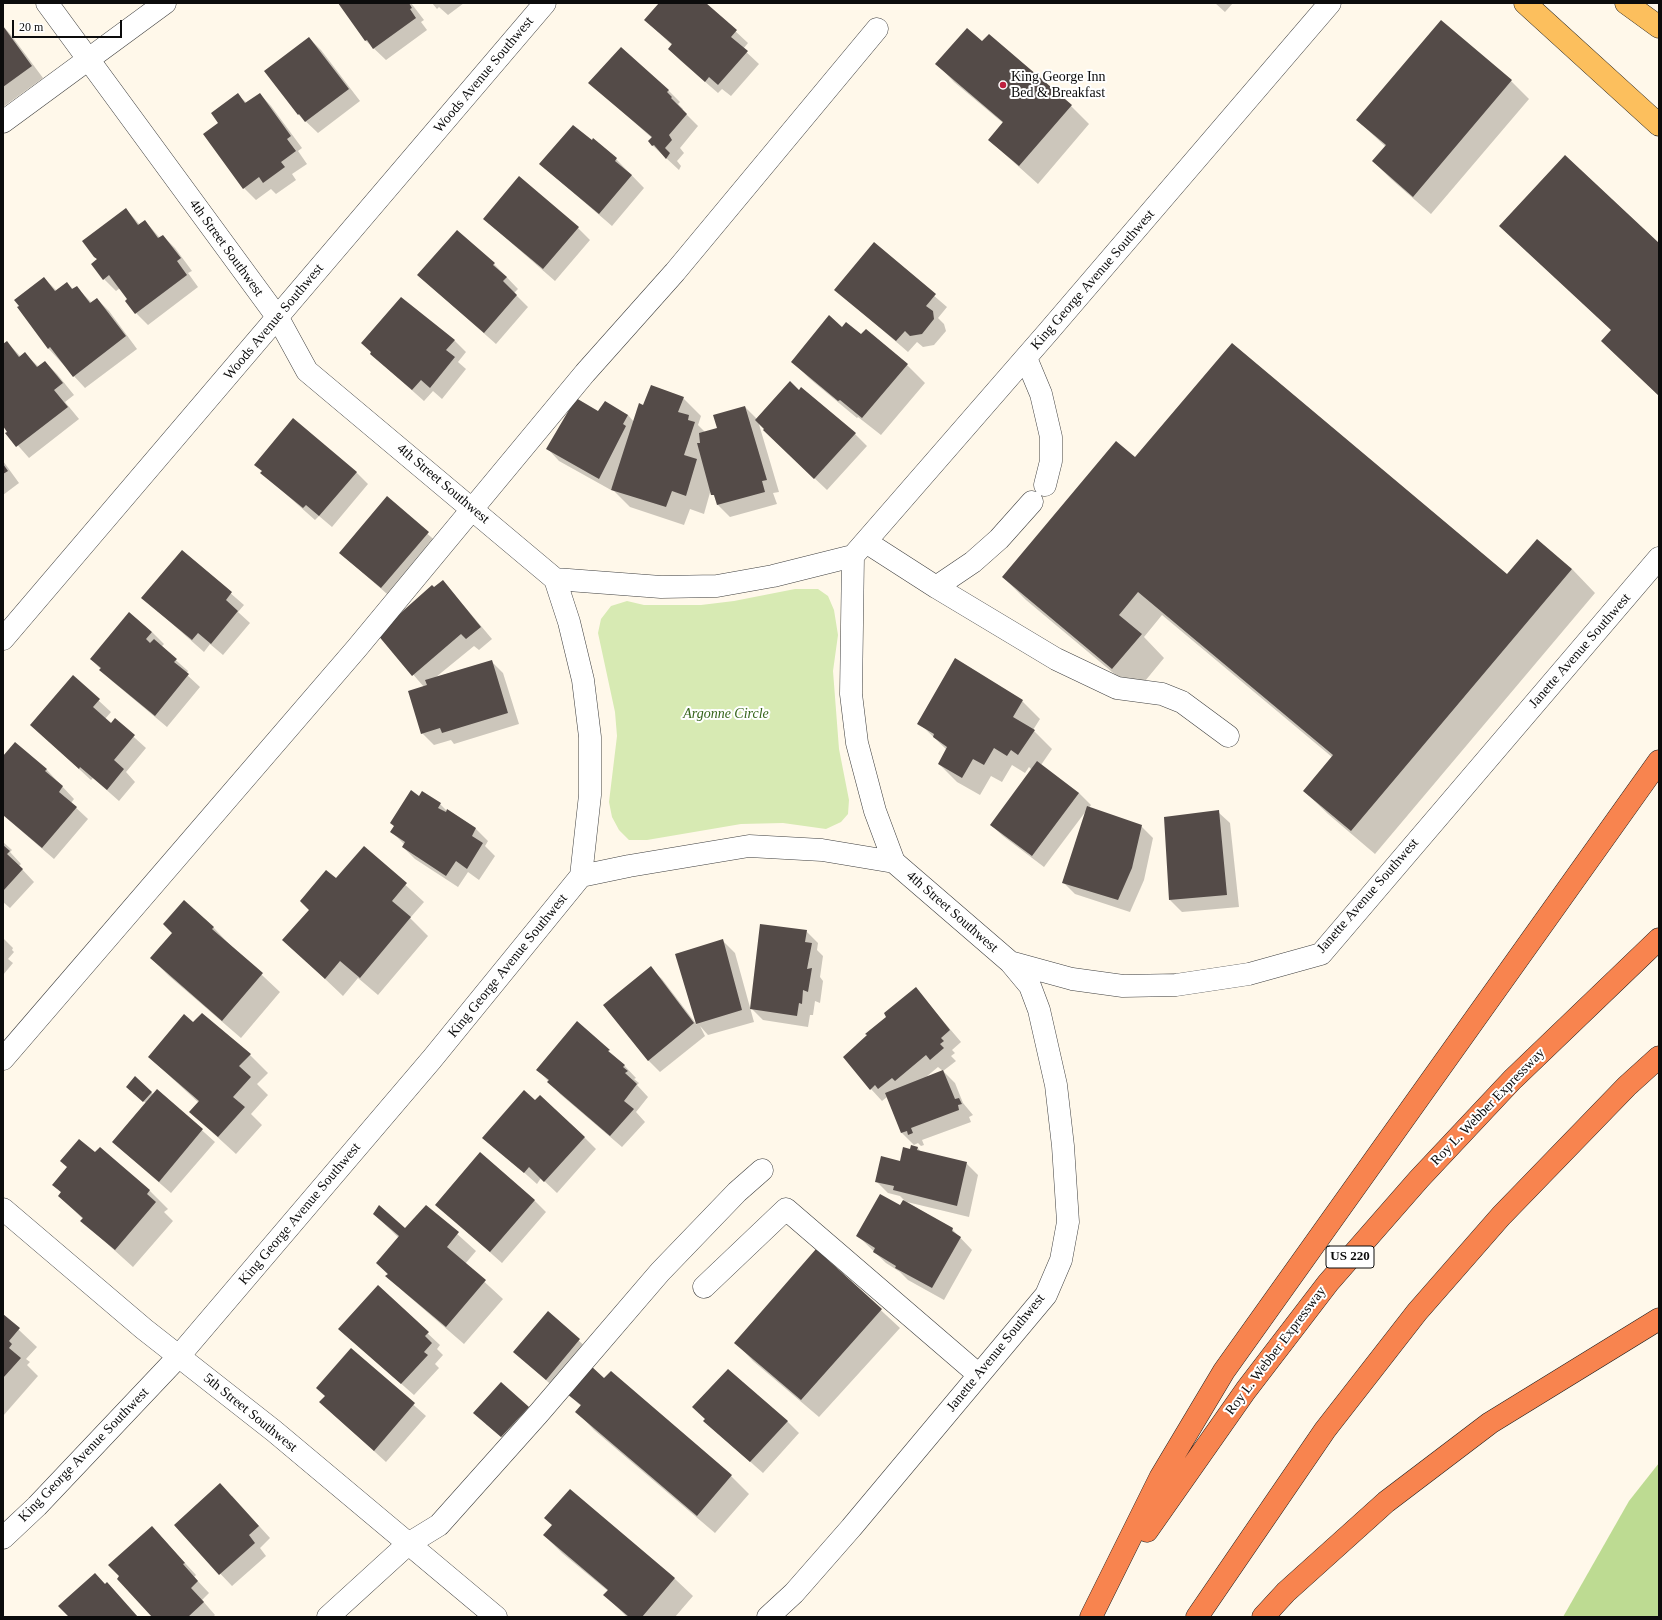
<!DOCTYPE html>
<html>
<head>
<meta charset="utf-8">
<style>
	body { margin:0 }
	#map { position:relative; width:1662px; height:1620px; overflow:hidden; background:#fff8ea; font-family:Georgia,serif }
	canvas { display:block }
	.frame { position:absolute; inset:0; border:4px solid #0c0c0c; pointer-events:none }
	.scale { position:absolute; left:12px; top:20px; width:110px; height:18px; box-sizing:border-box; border:2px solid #0c0c0c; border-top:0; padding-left:5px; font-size:12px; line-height:14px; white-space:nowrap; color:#0c0c0c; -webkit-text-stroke:3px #fff; paint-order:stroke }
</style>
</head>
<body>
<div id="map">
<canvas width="1662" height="1620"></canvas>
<div class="frame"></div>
<div class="scale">20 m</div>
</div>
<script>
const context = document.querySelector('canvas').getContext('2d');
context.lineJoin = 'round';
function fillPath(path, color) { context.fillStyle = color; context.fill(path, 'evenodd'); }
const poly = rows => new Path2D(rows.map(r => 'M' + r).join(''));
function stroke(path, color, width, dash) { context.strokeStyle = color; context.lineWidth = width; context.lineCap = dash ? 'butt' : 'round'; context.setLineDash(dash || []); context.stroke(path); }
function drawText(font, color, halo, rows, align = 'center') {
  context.font = font + ' Georgia,serif'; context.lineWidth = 4; context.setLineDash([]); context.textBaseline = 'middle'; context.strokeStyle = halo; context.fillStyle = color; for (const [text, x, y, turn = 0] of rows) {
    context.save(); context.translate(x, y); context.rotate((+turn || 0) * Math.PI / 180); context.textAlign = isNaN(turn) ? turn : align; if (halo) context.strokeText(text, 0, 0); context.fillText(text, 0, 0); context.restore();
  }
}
fillPath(poly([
	[795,589,818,589,828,596,834,610,838,635,833,671,839,749,849,800,848,814,841,822,826,829,783,823,741,824,647,840,629,840,619,830,612,817,609,802,617,736,615,712,598,633,601,619,611,606,627,601,644,605,701,605,734,601]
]), '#d7eab3');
fillPath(poly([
	[1659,1463,1659,1617,1563,1617,1629,1501]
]), '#bddb92');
fillPath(poly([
	[339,3,411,3,424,20,421,22,427,30,386,60,366,41],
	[432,3,464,3,448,15,439,7,437,9],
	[660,3,705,3,748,43,743,49,759,64,731,96,722,89,718,93,681,61,669,49,672,45,645,20],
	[1215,3,1233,3,1225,12],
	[1441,22,1511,81,1529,99,1431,214,1391,179,1373,161,1386,147,1357,120],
	[3,26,11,35,43,78,3,107],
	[309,38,321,50,360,101,318,133,299,115,266,71],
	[983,43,1071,106,1089,124,1038,184,989,140,1003,123,954,82,937,64],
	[590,83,668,90,680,102,678,104,683,109,682,110,698,126,680,148,684,153,677,161,681,166,679,170,652,145,652,138],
	[260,94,271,106,302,148,298,151,307,164,292,174,296,180,276,194,271,189,256,200,244,188,205,134,220,123,238,95,247,103],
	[616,159,644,188,612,226,540,164],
	[126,209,140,225,145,221,160,238,163,236,175,248,192,271,188,273,198,287,148,325,136,313,120,288,116,291,104,279,98,260,95,257],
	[484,219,578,228,590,240,555,281],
	[874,244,947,307,938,318,944,324,946,331,934,345,923,347,917,342,908,352,836,290],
	[1659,244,1659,396,1602,341,1612,331],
	[494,264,518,289,514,293,528,307,496,344,418,275],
	[44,278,57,291,67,283,73,289,76,287,92,303,97,299,109,311,137,349,85,388,48,348],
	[401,299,455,341,466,352,458,362,466,369,442,399,433,391,424,401,371,354],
	[842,328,861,336,907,365,925,383,881,435,858,417,857,418,810,379,792,361],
	[7,342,21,357,25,354,39,367,45,362,57,374,74,395,65,402,79,419,29,458,7,433,9,432,3,424,3,344],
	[799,391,855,434,867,446,827,490,776,442,758,421,779,492,773,493,777,504,730,517,718,505,711,489,704,514,690,509,684,525,630,507,611,488,611,490,559,461,548,449,599,412,605,403,628,415,634,422,644,407,683,398,701,416,698,425,705,432,718,429,745,407,757,419],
	[1136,458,1507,575,1572,569,1595,593,1375,854,1328,814,1304,791,1332,757,1162,615,1144,637,1164,658,1136,692,1026,600,1003,577],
	[3,461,19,483,3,495],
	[356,472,368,484,332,527,319,516,315,520,262,473],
	[387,498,440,545,394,600,340,553],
	[182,551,244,605,238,612,250,623,223,655,210,644,204,652,143,598],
	[443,581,492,639,479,650,474,646,436,677,491,661,503,673,519,724,454,744,451,740,434,745,422,733,424,687,378,634],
	[152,632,164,644,161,647,188,671,186,674,200,687,167,727,112,681,91,659],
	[73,677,111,712,105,719,112,724,115,720,146,748,126,772,135,782,119,801,93,778,91,780,44,737],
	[1022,701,1040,719,1033,730,1052,749,1041,765,1079,793,1091,805,1089,808,1141,826,1153,838,1144,880,1130,912,1075,894,1063,882,1086,811,1044,867,1003,836,991,825,1032,770,1029,767,1025,773,1012,765,1002,782,991,776,980,795,957,782,939,764,947,750,919,723],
	[3,758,46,769,74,799,71,803,88,819,54,859,3,815],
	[420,797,440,804,447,811,476,829,488,841,485,846,495,856,479,880,468,872,458,887,415,859,403,847,405,845,392,832],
	[1218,812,1230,823,1239,907,1182,912,1170,900],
	[3,842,12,850,10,852,21,864,19,866,34,882,10,908,3,902],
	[364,847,424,902,410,918,428,936,378,995,358,978,343,996,284,940],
	[213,927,231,946,280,992,241,1038,169,976,151,958],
	[806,931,818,943,817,950,823,956,820,977,823,981,820,1003,815,1001,813,1015,810,1015,808,1027,763,1020,751,1008],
	[3,938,13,948,12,950,14,952,8,959,13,963,3,975],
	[723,941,735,953,754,1022,708,1035,700,1026,705,1036,660,1072,648,1060,650,968,662,979,697,1025,676,954],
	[915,988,961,1042,952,1050,955,1053,951,1056,956,1061,943,1071,955,1083,963,1103,973,1115,969,1117,971,1122,922,1140,924,1145,921,1146,918,1143,914,1145,902,1133,888,1098,887,1097,882,1101,871,1089,888,1017],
	[938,1067,943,1071,926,1077],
	[202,1014,250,1055,268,1073,257,1084,268,1095,251,1114,262,1125,236,1154,190,1112,199,1103,149,1057,193,1023],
	[577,1023,621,1062,636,1078,634,1079,639,1083,637,1085,648,1097,636,1112,645,1122,622,1147,560,1094,538,1070],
	[135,1078,153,1094,157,1090,215,1142,171,1193,113,1142,146,1103,133,1093],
	[535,1102,584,1137,596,1149,557,1193,541,1178,537,1184,484,1137],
	[917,1147,922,1153,966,1163,978,1175,969,1217,907,1202,952,1229,972,1250,944,1300,908,1280,900,1272,886,1263,858,1236,901,1206,904,1200,900,1196,888,1193,876,1181,901,1162,910,1150],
	[100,1148,150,1191,168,1209,164,1212,173,1221,133,1267,82,1221,83,1219,59,1196,62,1193,53,1185],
	[534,1200,546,1212,502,1263,449,1216],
	[426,1206,476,1251,465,1264,503,1299,464,1344,405,1293,377,1263,399,1238,374,1214,405,1230],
	[817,1251,900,1328,819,1417,753,1361,736,1343],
	[378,1287,440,1345,437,1349,443,1355,435,1364,439,1368,414,1395,339,1329],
	[548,1312,591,1352,558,1391,515,1352],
	[3,1315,37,1347,26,1359,30,1362,27,1365,38,1376,3,1416],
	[351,1349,426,1416,386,1462,320,1402,326,1396],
	[611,1372,731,1476,749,1494,715,1533,594,1430,577,1412,581,1406,568,1394,604,1379],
	[528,1407,540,1419,514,1448,486,1424],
	[704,1421,787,1421,799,1433,763,1473],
	[570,1490,675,1579,693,1596,675,1617,627,1617,605,1595,608,1591,562,1553,544,1535,553,1525],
	[232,1496,270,1538,260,1548,266,1556,232,1586,175,1526],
	[152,1527,196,1575,194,1577,209,1593,202,1600,215,1615,213,1617,153,1617]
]), '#0003');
fillPath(poly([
	[338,3,409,3,412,8,410,9,416,18,373,49,367,40,365,41],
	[659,3,706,3,737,30,731,37,748,51,718,85,709,77,705,82,668,49,672,44,644,20],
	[1441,20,1512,80,1413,197,1372,161,1386,145,1356,120],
	[3,26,32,66,3,87],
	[967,28,982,41,989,34,1072,105,1019,166,988,140,1003,122,935,64],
	[309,37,349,89,305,122,299,114,298,115,264,71],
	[621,47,669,90,667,92,672,97,671,98,687,114,669,135,672,140,665,148,670,153,666,159,654,145,652,146,648,141,652,137,588,83],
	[238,93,245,103,260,93,291,136,287,139,296,151,281,162,285,167,263,183,259,177,243,189,203,134,218,123,211,113],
	[573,125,592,140,593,138,617,158,615,161,632,175,599,214,539,164],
	[1565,155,1659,243,1659,396,1601,341,1611,330,1499,226],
	[519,176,579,227,543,269,483,219],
	[126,208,138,225,145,220,158,238,163,235,181,258,177,261,187,275,135,314,125,301,127,299,109,275,103,280,91,264,97,259,94,257,82,241],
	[457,230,495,263,493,265,507,277,503,281,517,295,484,333,417,275],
	[874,242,936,294,926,306,933,311,934,319,922,334,910,336,905,331,896,341,834,290],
	[44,277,55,291,67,282,72,289,77,286,90,303,97,298,126,336,73,377,50,347,48,349,17,307,19,306,14,300],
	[401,297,455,340,446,350,455,357,430,388,421,380,412,390,370,354,371,352,361,343],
	[829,315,842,327,846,322,861,334,866,329,908,364,862,418,840,400,838,401,791,362],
	[7,341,19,357,25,352,37,367,45,361,63,383,54,390,68,407,16,447,5,433,7,432,3,426,3,344],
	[1232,343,1507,574,1537,539,1572,569,1351,831,1303,791,1333,755,1138,592,1119,615,1142,634,1112,669,1002,577,1116,441,1135,457],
	[790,381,799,390,801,387,856,433,814,479,763,430,764,429,755,420],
	[651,385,684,397,678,412,689,415,688,420,695,422,684,455,697,459,686,496,672,491,666,507,611,490,639,403,643,405],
	[576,398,598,411,605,401,628,415,623,424,626,426,599,479,546,449],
	[745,406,767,480,762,481,765,492,717,505,714,495,711,495,697,443,700,443,699,433,717,428,713,415],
	[293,418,357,472,319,516,306,505,303,508,260,473,262,471,254,465],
	[3,464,8,471,3,474],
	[387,496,429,532,381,588,339,553],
	[182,550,232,592,226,600,238,611,211,644,198,633,192,640,141,598],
	[443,580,481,627,466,639,461,634,412,676,377,634,432,585,434,587],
	[129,612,152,632,146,639,150,643,154,639,177,659,174,662,189,674,155,716,99,670,101,668,90,659],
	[955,658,1023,700,1013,717,1035,730,1018,755,1011,750,1007,756,994,748,984,765,973,759,962,778,938,764,947,747,933,737,934,734,917,724],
	[492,660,508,713,442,733,440,728,421,734,408,691,427,685,425,680],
	[73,675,100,699,93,707,111,723,115,718,135,735,114,760,124,769,107,790,80,767,79,769,30,725],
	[15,742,47,769,45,771,63,786,59,792,77,807,42,848,3,815,3,756],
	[1037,761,1079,793,1032,856,990,825],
	[411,790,419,796,422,791,441,803,438,808,446,812,447,809,476,828,472,836,483,843,467,869,456,861,446,876,402,847,405,842,390,832,394,826,390,823],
	[1087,806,1142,825,1132,868,1118,900,1062,883],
	[1219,810,1227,895,1169,900,1164,817],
	[3,845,10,851,7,854,23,869,3,891],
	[364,846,407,883,392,901,411,917,360,978,340,961,325,979,282,940,309,910,300,901,326,870,336,878],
	[184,900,214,927,212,929,263,973,222,1021,150,958,172,933,163,924],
	[760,924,807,930,805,942,812,943,807,969,812,968,808,992,803,990,802,1004,799,1003,797,1016,750,1009],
	[723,939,742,1010,696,1024,675,954],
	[651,966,694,1023,648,1061,603,1005],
	[916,987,950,1030,941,1038,944,1041,940,1044,944,1048,930,1060,926,1055,895,1081,892,1078,878,1089,875,1085,870,1090,843,1057,867,1035,865,1034,886,1017,884,1013],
	[202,1013,251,1054,239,1066,251,1077,233,1097,245,1107,218,1137,189,1112,199,1101,148,1057,184,1014,193,1022],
	[577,1021,610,1050,608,1051,625,1065,623,1067,628,1071,625,1073,637,1084,624,1101,634,1109,610,1136,547,1082,549,1080,536,1070],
	[943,1070,955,1099,959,1098,962,1104,958,1105,959,1110,911,1128,913,1133,908,1135,907,1131,901,1133,885,1093],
	[135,1076,152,1092,143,1102,126,1087],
	[157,1089,203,1129,159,1182,112,1142],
	[524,1090,535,1100,540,1095,585,1137,544,1182,529,1167,524,1173,482,1138],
	[79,1139,95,1152,100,1147,150,1190,147,1194,156,1202,115,1250,80,1221,83,1218,58,1196,61,1192,52,1185,67,1167,60,1161],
	[911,1145,918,1147,917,1150,967,1162,957,1206,893,1190,894,1186,875,1182,881,1156,900,1161,903,1147,910,1149],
	[480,1152,535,1200,490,1252,435,1205],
	[880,1194,900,1205,903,1200,953,1228,952,1231,961,1237,932,1288,895,1268,896,1266,873,1252,875,1248,856,1236],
	[379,1205,405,1228,426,1205,459,1232,447,1247,486,1280,446,1327,385,1276,388,1274,376,1263,399,1236,373,1214],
	[816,1249,882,1309,801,1400,734,1343],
	[378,1285,429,1332,425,1336,432,1343,424,1352,428,1355,401,1384,338,1329],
	[548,1311,580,1339,546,1380,513,1352],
	[3,1314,20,1328,9,1341,12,1344,9,1348,21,1358,3,1378],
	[351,1348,415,1403,374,1451,319,1402,325,1396,316,1388],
	[591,1366,604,1378,611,1371,732,1475,697,1516,575,1412,581,1405,567,1394],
	[728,1369,788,1421,750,1462,703,1421,705,1419,692,1407],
	[501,1382,529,1407,501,1437,473,1413],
	[220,1483,259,1526,249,1535,255,1543,219,1575,174,1525],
	[570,1489,675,1578,642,1617,629,1617,603,1595,608,1590,543,1535,552,1525,544,1518],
	[152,1526,185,1563,183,1564,198,1581,191,1588,204,1602,188,1617,152,1617,117,1579,119,1576,108,1565],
	[95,1573,105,1584,107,1582,138,1617,69,1617,58,1606]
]), '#544b48');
const minor = poly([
	[47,3,278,318,307,371,555,579],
	[3,122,165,3],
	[1026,358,1041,394,1051,437,1051,461,1045,485],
	[866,542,936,587,1056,659,1117,688,1162,694,1182,702,1228,736],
	[555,579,661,587,717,586,773,576,853,556,1048,332,1330,3],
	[936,587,973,562,999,539,1032,502],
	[3,639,545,3],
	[581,876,629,866,749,846,822,850,894,862],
	[1010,962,1072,979,1123,986,1176,985,1249,974,1321,954,1659,558],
	[3,1059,357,648,585,373,675,272,877,29],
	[3,1209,144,1329,274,1431,496,1617],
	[704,1287,786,1209,979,1375],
	[3,1538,37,1506,179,1356,432,1059,581,876,590,795,590,737,583,680,569,622,555,579],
	[328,1617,408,1544,439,1525,539,1413,660,1272,737,1192,762,1170],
	[768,1617,794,1593,851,1528,1046,1295,1061,1260,1068,1222,1063,1146,1056,1085,1039,1010,1030,986,1010,962,894,862,875,811,857,743,851,694,853,556]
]);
const major = poly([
	[1525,3,1659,125],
	[1626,3,1659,27]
]);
const highway = poly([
	[1147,1531,1246,1390,1328,1283,1419,1179,1512,1080,1659,939],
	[1091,1617,1160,1478,1224,1371,1659,761],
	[1197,1617,1325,1430,1417,1312,1501,1216,1627,1086,1659,1057],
	[1263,1617,1286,1592,1386,1502,1490,1423,1659,1319]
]);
stroke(minor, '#3f3f3f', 23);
stroke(major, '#1d1d1d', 23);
stroke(highway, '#1d1d1d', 23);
stroke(minor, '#fff', 22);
stroke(major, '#fcbf5d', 22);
stroke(highway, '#f8844f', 22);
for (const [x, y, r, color] of [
	[1003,85,4,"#bf213f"]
]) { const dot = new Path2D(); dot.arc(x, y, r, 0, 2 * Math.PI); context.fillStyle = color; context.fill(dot); stroke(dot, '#fff', 1.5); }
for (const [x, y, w] of [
	[1350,1257,48]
]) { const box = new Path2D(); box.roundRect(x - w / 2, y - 11, w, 22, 3); context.fillStyle = '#fff'; context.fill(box); stroke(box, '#0c0c0c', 1); }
drawText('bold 13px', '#0c0c0c', null, [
	["US 220",1350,1257]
]);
drawText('14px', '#0c0c0c', '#fff', [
	["Woods Avenue Southwest",484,75,-50],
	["4th Street Southwest",226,248,54],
	["King George Avenue Southwest",1093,280,-49],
	["Woods Avenue Southwest",274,322,-50],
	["4th Street Southwest",443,484,40],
	["Janette Avenue Southwest",1580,651,-49],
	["Janette Avenue Southwest",1368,896,-49],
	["4th Street Southwest",952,912,41],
	["King George Avenue Southwest",508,966,-51],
	["Roy L. Webber Expressway",1488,1107,-46],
	["King George Avenue Southwest",300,1214,-50],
	["Roy L. Webber Expressway",1276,1351,-53],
	["Janette Avenue Southwest",996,1353,-51],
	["5th Street Southwest",250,1413,39],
	["King George Avenue Southwest",84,1455,-46]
]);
drawText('14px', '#0c0c0c', '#fff', [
	["King George Inn",1011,77],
	["Bed & Breakfast",1011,93]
], 'left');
drawText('italic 14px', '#35641b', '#fff', [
	["Argonne Circle",726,714]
]);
</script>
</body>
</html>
